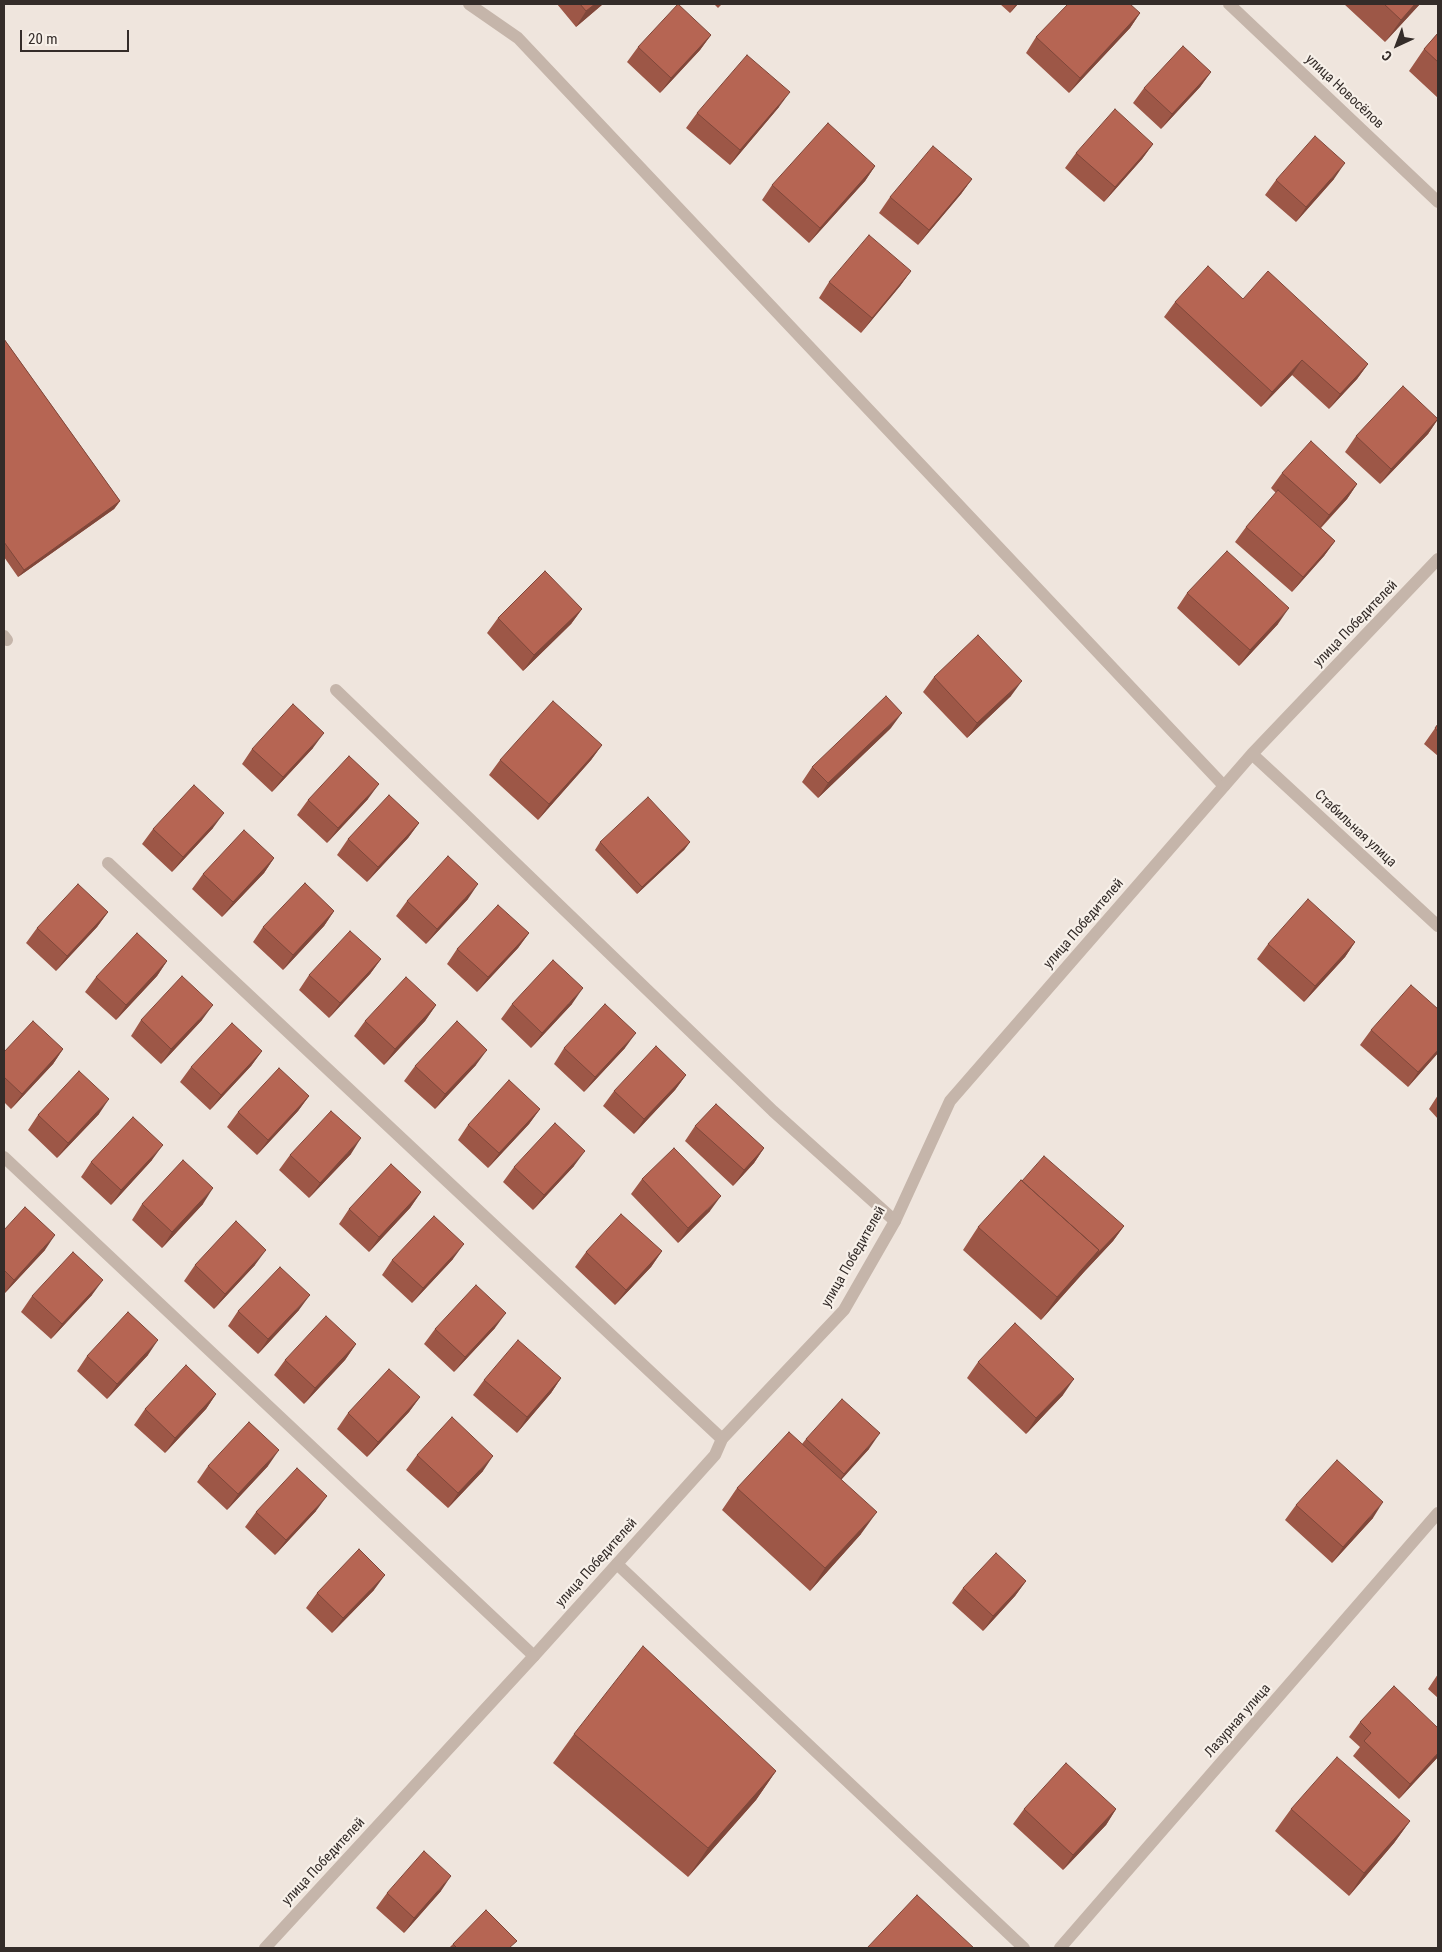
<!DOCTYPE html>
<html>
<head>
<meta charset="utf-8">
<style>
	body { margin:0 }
	#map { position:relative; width:1442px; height:1952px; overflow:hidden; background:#efe5dd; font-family:"Roboto Condensed",sans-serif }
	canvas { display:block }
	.frame { position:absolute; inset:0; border:5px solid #342c29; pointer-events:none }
	.north { position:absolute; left:1372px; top:20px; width:50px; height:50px; -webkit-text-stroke:4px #f7f0e9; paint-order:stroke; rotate:223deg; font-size:14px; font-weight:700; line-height:20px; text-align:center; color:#342c29 }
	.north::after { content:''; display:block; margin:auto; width:18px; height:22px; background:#342c29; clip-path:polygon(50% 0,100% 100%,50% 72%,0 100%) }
	.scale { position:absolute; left:20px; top:30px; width:109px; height:22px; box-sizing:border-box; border:2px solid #342c29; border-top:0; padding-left:6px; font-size:15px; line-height:18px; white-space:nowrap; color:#342c29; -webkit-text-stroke:4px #f7f0e9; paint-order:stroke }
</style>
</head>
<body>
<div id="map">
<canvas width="1442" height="1952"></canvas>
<div class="frame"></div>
<div class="north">С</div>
<div class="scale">20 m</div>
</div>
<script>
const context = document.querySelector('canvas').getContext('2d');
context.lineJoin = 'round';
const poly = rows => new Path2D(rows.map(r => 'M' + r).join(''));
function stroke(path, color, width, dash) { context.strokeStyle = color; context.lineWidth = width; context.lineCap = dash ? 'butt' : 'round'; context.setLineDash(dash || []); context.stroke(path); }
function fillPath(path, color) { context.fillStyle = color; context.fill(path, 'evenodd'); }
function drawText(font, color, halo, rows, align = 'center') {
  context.font = font + ' "Roboto Condensed",sans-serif'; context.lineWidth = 4.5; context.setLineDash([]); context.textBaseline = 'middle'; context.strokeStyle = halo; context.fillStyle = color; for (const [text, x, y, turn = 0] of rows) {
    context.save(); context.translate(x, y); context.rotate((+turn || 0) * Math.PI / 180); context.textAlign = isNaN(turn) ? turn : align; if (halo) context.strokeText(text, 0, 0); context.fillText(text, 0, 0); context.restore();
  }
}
stroke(poly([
	[469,4,518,38,1224,786],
	[4,636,7,640],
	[336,690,773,1111,895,1221],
	[108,863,722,1439],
	[4,1157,534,1656],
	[617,1564,1024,1948]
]), '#c5b5aa', 12);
stroke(poly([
	[1229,4,1438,202],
	[1252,754,1438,926],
	[265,1948,534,1656,715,1455,722,1439,844,1310,895,1221,950,1101,1252,754,1438,559],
	[1060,1948,1438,1513]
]), '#c5b5aa', 12);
fillPath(poly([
	[557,4,603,4,576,27],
	[714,4,722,4,718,8],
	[1000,4,1018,4,1010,13],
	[1344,4,1420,4,1385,42],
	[1140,13,1130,28,1069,93,1026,53,1036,37],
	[1438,33,1438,98,1409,71,1424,49],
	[711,35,700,50,660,93,627,62,638,47],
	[1211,72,1200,87,1161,129,1133,103,1144,88],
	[779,107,730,165,686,128,697,113],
	[1153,144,1142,159,1104,202,1065,168,1076,153],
	[875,166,865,181,809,243,762,200,772,185],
	[972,179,961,194,918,245,879,213,890,197],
	[1334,179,1296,222,1265,195,1276,180],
	[911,271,900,286,861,333,819,298,829,282],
	[1243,299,1368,364,1357,379,1329,409,1292,375,1261,407,1164,317,1175,302],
	[4,339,120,501,114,509,18,577,4,557],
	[1438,419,1428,434,1380,484,1345,452,1356,436],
	[1282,473,1357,484,1347,499,1321,528,1335,541,1324,556,1292,592,1235,542,1246,527,1276,493,1271,488],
	[1187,593,1278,624,1239,666,1177,608],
	[582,609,571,624,523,671,487,633,498,618],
	[934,677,1011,696,967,738,923,692],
	[1438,724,1438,756,1424,744],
	[891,728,818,798,802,782,812,767],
	[602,745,591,760,538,820,489,775,500,760],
	[313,748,272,792,242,764,252,749],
	[368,799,327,843,297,815,308,800],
	[419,823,408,838,367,882,337,855,348,839],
	[213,828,172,872,142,844,153,829],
	[600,842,690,842,684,850,637,894,595,850],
	[274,858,264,873,222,917,192,889,203,874],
	[468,899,426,944,396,916,407,901],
	[334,911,324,926,283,970,253,942,263,927],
	[108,912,97,927,56,971,26,943,37,928],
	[529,933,518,948,477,992,447,964,457,949],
	[1355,942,1345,957,1304,1002,1257,959,1268,944],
	[381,959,370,974,329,1018,299,990,309,975],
	[167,961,157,976,116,1020,85,992,96,977],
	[512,1004,572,1004,531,1048,501,1019],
	[436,1005,425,1021,384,1065,354,1036,365,1021],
	[141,1020,202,1020,161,1064,131,1036],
	[1371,1030,1438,1053,1408,1087,1360,1045],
	[564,1048,625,1048,584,1092,554,1064],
	[63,1049,53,1064,11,1109,4,1102,4,1052],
	[262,1051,251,1066,210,1110,180,1082,191,1067],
	[476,1065,435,1109,404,1081,415,1066],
	[686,1075,675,1090,634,1134,603,1106,614,1091],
	[1438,1095,1438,1119,1429,1109],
	[309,1096,298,1111,257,1155,227,1127,238,1112],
	[540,1109,529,1124,488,1168,458,1140,468,1125],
	[99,1114,57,1158,28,1130,38,1115],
	[695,1126,764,1148,754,1163,733,1186,685,1141],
	[351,1154,309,1198,279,1170,290,1155],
	[152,1160,111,1205,81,1177,91,1162],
	[574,1166,533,1210,503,1182,514,1167],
	[642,1179,710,1211,678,1243,631,1194],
	[421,1192,410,1208,369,1252,339,1224,349,1209],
	[142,1204,203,1204,162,1248,132,1220],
	[1124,1226,1113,1241,1084,1272,1041,1320,963,1250,978,1227],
	[4,1230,45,1250,4,1294],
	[662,1251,651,1267,615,1305,575,1267,586,1252],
	[453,1259,412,1303,382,1275,392,1260],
	[195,1265,255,1265,214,1309,184,1281],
	[92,1295,51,1339,21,1312,32,1296],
	[299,1310,258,1354,228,1326,238,1311],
	[495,1328,454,1372,424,1344,435,1329],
	[356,1344,345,1360,304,1404,274,1375,285,1360],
	[148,1355,107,1399,77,1371,87,1356],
	[978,1362,1063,1395,1026,1434,967,1378],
	[561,1378,551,1393,517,1433,473,1395,484,1380],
	[216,1394,206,1409,165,1453,134,1425,145,1409],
	[420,1397,409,1412,367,1457,337,1429,348,1413],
	[806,1439,869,1449,841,1479,861,1534,810,1591,722,1510,737,1488,802,1444],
	[417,1455,483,1471,448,1508,406,1470],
	[208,1466,268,1466,227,1510,197,1482],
	[1296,1505,1373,1518,1332,1563,1285,1520],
	[316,1511,275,1555,245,1527,256,1512],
	[1026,1581,1015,1596,983,1631,952,1603,963,1588],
	[374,1590,332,1633,306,1608,317,1593],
	[1438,1674,1438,1698,1428,1689],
	[1360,1722,1438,1757,1399,1799,1353,1756,1360,1747,1349,1737],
	[574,1734,776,1771,756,1800,688,1877,553,1763],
	[1024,1809,1116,1809,1106,1825,1063,1870,1013,1824],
	[1291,1809,1410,1821,1394,1843,1349,1896,1275,1831],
	[441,1891,404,1933,376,1908,387,1893],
	[453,1944,511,1948,449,1948]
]), '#9d5747');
fillPath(poly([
	[595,4,603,4,576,27,586,11],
	[1016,4,1018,4,1010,13],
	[1415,4,1420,4,1385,42,1401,20],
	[1140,13,1130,28,1069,93,1080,78],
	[711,35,700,50,660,93,671,78],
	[1211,72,1200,87,1161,129,1172,114],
	[790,92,779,107,730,165,740,150],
	[1153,144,1142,159,1104,202,1115,187],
	[1345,163,1334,179,1296,222,1306,207],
	[875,166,865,181,809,243,820,228],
	[972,179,961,194,918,245,929,230],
	[911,271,900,286,861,333,872,318],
	[1302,360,1292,375,1261,407,1272,392],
	[1368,364,1357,379,1329,409,1340,394],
	[1438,419,1428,434,1380,484,1391,469],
	[1357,484,1347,499,1318,530,1329,515],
	[120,501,114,509,18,577,24,570],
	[1335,541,1324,556,1292,592,1303,577],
	[1289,608,1278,624,1239,666,1250,650],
	[582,609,571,624,523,671,534,655],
	[1022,681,1011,696,967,738,977,723],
	[902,713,891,728,818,798,828,783],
	[324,733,313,748,272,792,283,777],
	[602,745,591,760,538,820,549,804],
	[379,784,368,799,327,843,338,828],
	[224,813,213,828,172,872,183,857],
	[419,823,408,838,367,882,378,867],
	[690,842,684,850,637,894,642,887],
	[274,858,264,873,222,917,233,902],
	[478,884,468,899,426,944,437,929],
	[334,911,324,926,283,970,293,955],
	[108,912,97,927,56,971,67,956],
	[529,933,518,948,477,992,488,977],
	[1355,942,1345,957,1304,1002,1315,986],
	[381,959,370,974,329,1018,340,1003],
	[167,961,157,976,116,1020,126,1005],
	[583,988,572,1004,531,1048,542,1033],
	[213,1005,202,1020,161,1064,171,1049],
	[436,1005,425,1021,384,1065,395,1049],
	[636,1033,625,1048,584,1092,595,1077],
	[63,1049,53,1064,11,1109,22,1094],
	[487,1050,476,1065,435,1109,445,1094],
	[1438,1050,1438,1053,1408,1087,1418,1072],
	[262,1051,251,1066,210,1110,221,1095],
	[686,1075,675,1090,634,1134,644,1119],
	[309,1096,298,1111,257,1155,268,1140],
	[109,1099,99,1114,57,1158,68,1143],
	[540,1109,529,1124,488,1168,499,1153],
	[361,1138,351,1154,309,1198,320,1183],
	[163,1145,152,1160,111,1205,121,1190],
	[764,1148,754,1163,733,1186,744,1170],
	[585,1151,574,1166,533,1210,544,1195],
	[213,1188,203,1204,162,1248,172,1232],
	[421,1192,410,1208,369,1252,379,1237],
	[721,1196,710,1211,678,1243,688,1228],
	[1124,1226,1113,1241,1084,1272,1094,1257],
	[55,1235,45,1250,4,1294,14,1280],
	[464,1244,453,1259,412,1303,423,1288],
	[266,1250,255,1265,214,1309,225,1294],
	[1099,1250,1084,1272,1041,1320,1057,1297],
	[662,1251,651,1267,615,1305,626,1290],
	[103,1280,92,1295,51,1339,62,1324],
	[310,1295,299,1310,258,1354,268,1339],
	[506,1313,495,1328,454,1372,465,1357],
	[158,1340,148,1355,107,1399,117,1384],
	[356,1344,345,1360,304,1404,315,1388],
	[561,1378,551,1393,517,1433,527,1417],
	[1074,1379,1063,1395,1026,1434,1036,1418],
	[216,1394,206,1409,165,1453,175,1438],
	[420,1397,409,1412,367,1457,378,1442],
	[880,1433,869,1449,833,1489,844,1474],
	[279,1450,268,1466,227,1510,238,1494],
	[493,1456,483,1471,448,1508,458,1493],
	[327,1496,316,1511,275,1555,286,1540],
	[1383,1502,1373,1518,1332,1563,1343,1547],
	[877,1512,861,1534,810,1591,825,1568],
	[385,1575,374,1590,332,1633,343,1618],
	[1026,1581,1015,1596,983,1631,993,1616],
	[1438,1753,1438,1757,1399,1799,1410,1784],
	[776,1771,756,1800,688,1877,708,1848],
	[1116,1809,1106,1825,1063,1870,1073,1855],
	[1410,1821,1394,1843,1349,1896,1364,1873],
	[451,1876,441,1891,404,1933,414,1918]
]), '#7f473a');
const building = poly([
	[580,4,595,4,586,11,580,4],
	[678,4,711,35,671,78,638,47,678,4],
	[1068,4,1130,4,1140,13,1080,78,1036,37,1068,4],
	[1384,4,1415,4,1401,20,1384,4],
	[1438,33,1438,62,1424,49,1438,33],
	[1183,46,1211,72,1172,114,1144,88,1183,46],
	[747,55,790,92,740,150,697,113,747,55],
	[1115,109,1153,144,1115,187,1076,153,1115,109],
	[828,123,875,166,820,228,772,185,828,123],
	[1315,136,1345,163,1306,207,1276,180,1315,136],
	[933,146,972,179,929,230,890,197,933,146],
	[869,235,911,271,872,318,829,282,869,235],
	[1208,266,1243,299,1268,271,1368,364,1340,394,1302,360,1272,392,1175,302,1208,266],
	[4,339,120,501,24,570,4,542,4,339],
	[1403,386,1438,419,1391,469,1356,436,1403,386],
	[1311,441,1357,484,1329,515,1282,473,1311,441],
	[1278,490,1335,541,1303,577,1246,527,1278,490],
	[1227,551,1289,608,1250,650,1187,593,1227,551],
	[545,571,582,609,534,655,498,618,545,571],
	[978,635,1022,681,977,723,934,677,978,635],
	[886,696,902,713,828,783,812,767,886,696],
	[553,701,602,745,549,804,500,760,553,701],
	[293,704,324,733,283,777,252,749,293,704],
	[1438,724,1438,732,1435,728,1438,724],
	[349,756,379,784,338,828,308,800,349,756],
	[194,785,224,813,183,857,153,829,194,785],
	[389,795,419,823,378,867,348,839,389,795],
	[648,797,690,842,642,887,600,842,648,797],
	[244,830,274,858,233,902,203,874,244,830],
	[448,856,478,884,437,929,407,901,448,856],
	[305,883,334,911,293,955,263,927,305,883],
	[78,884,108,912,67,956,37,928,78,884],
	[1308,899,1355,942,1315,986,1268,944,1308,899],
	[498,905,529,933,488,977,457,949,498,905],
	[350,931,381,959,340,1003,309,975,350,931],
	[137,933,167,961,126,1005,96,977,137,933],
	[553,960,583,988,542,1033,512,1004,553,960],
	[182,976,213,1005,171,1049,141,1020,182,976],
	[406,977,436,1005,395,1049,365,1021,406,977],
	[1411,985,1438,1009,1438,1050,1418,1072,1371,1030,1411,985],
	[605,1004,636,1033,595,1077,564,1048,605,1004],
	[33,1021,63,1049,22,1094,4,1077,4,1052,33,1021],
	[457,1021,487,1050,445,1094,415,1066,457,1021],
	[232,1023,262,1051,221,1095,191,1067,232,1023],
	[656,1046,686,1075,644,1119,614,1091,656,1046],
	[279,1068,309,1096,268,1140,238,1112,279,1068],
	[79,1071,109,1099,68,1143,38,1115,79,1071],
	[509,1080,540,1109,499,1153,468,1125,509,1080],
	[716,1104,764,1148,744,1170,695,1126,716,1104],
	[331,1111,361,1138,320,1183,290,1155,331,1111],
	[133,1117,163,1145,121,1190,91,1162,133,1117],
	[555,1123,585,1151,544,1195,514,1167,555,1123],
	[674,1148,721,1196,688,1228,642,1179,674,1148],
	[1044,1156,1124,1226,1094,1257,1099,1250,1022,1181,1044,1156],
	[183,1160,213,1188,172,1232,142,1204,183,1160],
	[391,1164,421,1192,379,1237,349,1209,391,1164],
	[1021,1180,1099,1250,1057,1297,978,1227,1021,1180],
	[25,1207,55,1235,14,1280,4,1270,4,1230,25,1207],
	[621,1214,662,1251,626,1290,586,1252,621,1214],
	[434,1216,464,1244,423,1288,392,1260,434,1216],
	[236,1221,266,1250,225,1294,195,1265,236,1221],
	[73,1252,103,1280,62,1324,32,1296,73,1252],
	[280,1267,310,1295,268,1339,238,1311,280,1267],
	[476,1285,506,1313,465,1357,435,1329,476,1285],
	[128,1312,158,1340,117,1384,87,1356,128,1312],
	[326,1316,356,1344,315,1388,285,1360,326,1316],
	[1015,1323,1074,1379,1036,1418,978,1362,1015,1323],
	[518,1340,561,1378,527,1417,484,1380,518,1340],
	[186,1365,216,1394,175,1438,145,1409,186,1365],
	[389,1369,420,1397,378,1442,348,1413,389,1369],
	[842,1399,880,1433,844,1474,806,1439,842,1399],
	[452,1417,493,1456,458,1493,417,1455,452,1417],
	[249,1422,279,1450,238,1494,208,1466,249,1422],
	[789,1432,877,1512,825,1568,737,1488,789,1432],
	[1337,1460,1383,1502,1343,1547,1296,1505,1337,1460],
	[297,1468,327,1496,286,1540,256,1512,297,1468],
	[359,1549,385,1575,343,1618,317,1593,359,1549],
	[996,1553,1026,1581,993,1616,963,1588,996,1553],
	[643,1646,776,1771,708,1848,574,1734,643,1646],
	[1394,1686,1438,1728,1438,1753,1410,1784,1364,1741,1371,1733,1360,1722,1394,1686],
	[1337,1757,1410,1821,1364,1873,1291,1809,1337,1757],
	[1066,1763,1116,1809,1073,1855,1024,1809,1066,1763],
	[424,1851,451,1876,414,1918,387,1893,424,1851],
	[917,1895,974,1948,867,1948,917,1895],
	[486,1910,517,1941,509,1948,457,1948,453,1944,486,1910]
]);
fillPath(building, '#b66553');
stroke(building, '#7f473a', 1);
drawText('14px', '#342c29', '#f7f0e9', [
	["улица Новосёлов",1344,92,43],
	["улица Победителей",1356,624,-46],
	["Стабильная улица",1355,829,43],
	["улица Победителей",1084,924,-49],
	["улица Победителей",854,1257,-60],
	["улица Победителей",597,1563,-48],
	["Лазурная улица",1238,1721,-49],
	["улица Победителей",324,1862,-47]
]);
</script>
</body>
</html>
